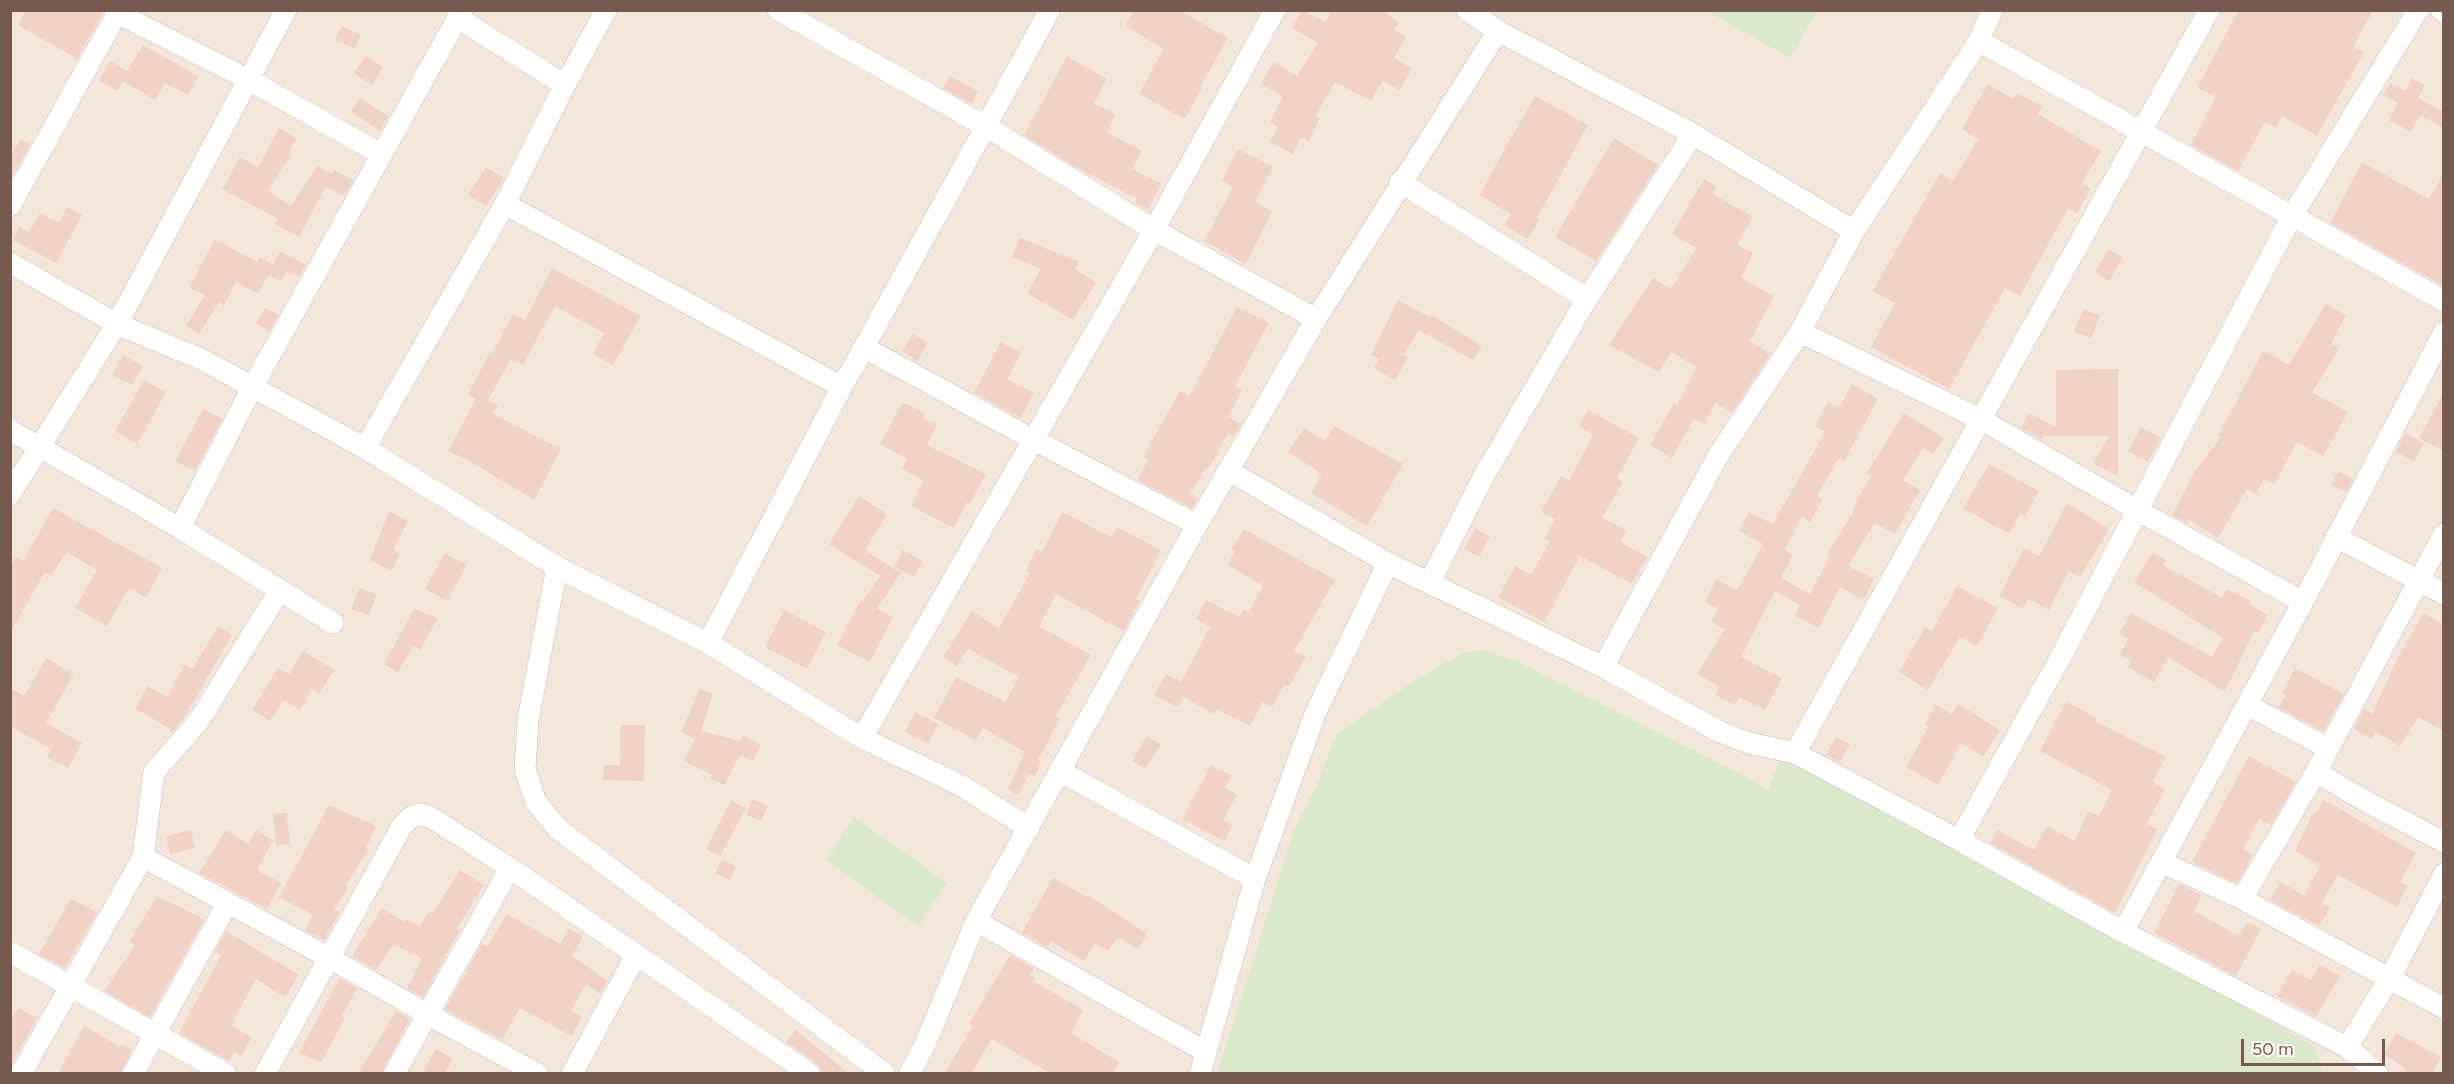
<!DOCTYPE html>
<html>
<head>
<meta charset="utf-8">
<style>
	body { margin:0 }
	#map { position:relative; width:2454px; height:1084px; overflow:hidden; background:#fcf5ec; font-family:Figtree,sans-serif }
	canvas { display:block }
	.frame { position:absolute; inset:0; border:12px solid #765a50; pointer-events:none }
	.scale { position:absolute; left:2241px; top:1039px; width:144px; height:27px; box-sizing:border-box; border:3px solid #765a50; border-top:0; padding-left:8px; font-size:18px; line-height:21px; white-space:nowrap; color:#765a50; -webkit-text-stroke:4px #fef9f3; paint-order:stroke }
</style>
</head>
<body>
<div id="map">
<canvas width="2454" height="1084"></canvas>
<div class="frame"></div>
<div class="scale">50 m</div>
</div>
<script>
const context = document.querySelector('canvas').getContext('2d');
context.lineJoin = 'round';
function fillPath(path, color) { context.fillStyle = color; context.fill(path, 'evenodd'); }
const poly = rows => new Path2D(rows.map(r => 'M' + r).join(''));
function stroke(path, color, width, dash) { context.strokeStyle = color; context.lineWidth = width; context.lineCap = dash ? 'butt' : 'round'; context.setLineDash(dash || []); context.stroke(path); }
fillPath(poly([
	[11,11,2443,11,2443,1073,11,1073]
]), '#f3e6db');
fillPath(poly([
	[1707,11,1817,11,1790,58],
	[1483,650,1516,661,1737,772,1768,790,1782,755,2029,887,2314,1046,2322,1073,1217,1074,1294,830,1316,787,1337,733,1425,674,1463,653],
	[854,817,947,883,918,927,827,860]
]), '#dae9cb');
fillPath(poly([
	[26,10,104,10,77,59,18,25],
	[1134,10,1179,10,1228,38,1200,87,1202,88,1185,119,1139,94,1164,49,1125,26],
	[1302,10,1325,22,1332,10,1381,10,1399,22,1394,30,1406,36,1394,58,1412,68,1400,90,1383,81,1371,101,1335,82,1316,116,1320,118,1309,141,1301,137,1293,154,1270,142,1278,127,1270,122,1283,97,1261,83,1274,62,1297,76,1318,43,1292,28],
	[2239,10,2373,10,2353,47,2364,52,2317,136,2282,116,2276,128,2265,122,2238,171,2191,145,2216,97,2197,87],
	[342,26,361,35,354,49,335,39],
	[143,45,198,76,188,95,165,83,155,100,123,81,117,91,99,81,110,61,127,71],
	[366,56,383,67,372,85,354,73],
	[1067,56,1107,79,1094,103,1116,114,1107,132,1142,151,1132,169,1161,184,1148,210,1135,203,1137,198,1084,172,1024,135],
	[950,76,978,91,972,104,943,88],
	[2412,78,2425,85,2418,98,2444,112,2444,128,2420,115,2411,132,2389,120,2398,103,2383,95,2390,83,2405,91],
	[1988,84,2013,99,2017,93,2042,106,2038,114,2101,151,2082,183,2091,189,2077,213,2068,208,2020,296,2005,288,1949,389,1871,347,1895,303,1873,291,1940,173,1953,181,1978,139,1962,129],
	[1535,96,1588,125,1537,218,1540,220,1527,239,1504,225,1511,214,1479,195],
	[360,98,388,116,380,131,351,112],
	[279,128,297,138,289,151,292,153,268,191,291,206,317,166,332,174,334,170,353,180,344,196,326,187,299,237,275,224,278,219,222,189,240,157,258,167],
	[1614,138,1658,165,1596,261,1555,237],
	[21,139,30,144,10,179,10,156],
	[1238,149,1273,167,1255,201,1272,212,1246,264,1204,241,1233,187,1222,181],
	[2362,162,2429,199,2444,172,2444,286,2330,223],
	[486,167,504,178,486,206,468,195],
	[1704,179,1717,187,1713,194,1753,217,1737,245,1753,253,1741,278,1774,296,1750,341,1770,354,1732,412,1715,403,1704,424,1694,419,1672,458,1650,445,1674,403,1677,405,1697,367,1671,352,1659,372,1609,345,1653,278,1671,289,1696,248,1672,234],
	[67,207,82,215,56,263,13,240,19,227,29,232,40,213,59,223],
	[1020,238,1079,262,1075,269,1096,282,1073,320,1027,293,1041,269,1012,257],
	[215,239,257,262,259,257,273,265,280,251,306,265,299,277,287,271,281,281,268,275,258,294,236,282,224,305,219,302,199,334,186,326,205,295,189,287],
	[2109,249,2123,257,2109,281,2095,272],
	[552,268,641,316,613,365,593,354,604,333,555,306,523,365,511,359,488,400,498,405,493,414,561,449,534,500,468,460,448,451,476,399,468,394,490,352,492,353,513,314,525,320],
	[1398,300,1430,317,1431,315,1482,346,1473,360,1419,330,1403,355,1408,358,1395,380,1374,368,1379,359,1371,355],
	[2326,304,2346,315,2331,344,2339,349,2312,392,2348,412,2323,456,2297,442,2274,484,2264,479,2256,494,2247,489,2218,538,2189,520,2187,523,2172,515,2195,471,2221,437,2218,436,2263,351,2289,365],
	[1237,307,1269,323,1235,386,1242,390,1228,417,1241,424,1233,436,1228,434,1208,469,1206,468,1190,494,1198,498,1192,508,1137,480,1148,460,1143,457,1180,391,1189,397],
	[265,308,278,315,269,331,256,323],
	[2083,309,2100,316,2091,338,2074,332],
	[913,334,928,343,917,361,902,351],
	[1001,342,1021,353,1007,379,1034,393,1021,418,974,393],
	[123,355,143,366,132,385,112,375],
	[2118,369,2118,476,2093,463,2109,436,2044,436,2042,440,2021,428,2029,413,2056,427,2056,370],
	[144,380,166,392,137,444,115,431],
	[1852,384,1878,399,1844,461,1839,458,1817,496,1823,499,1810,522,1802,517,1784,550,1793,556,1781,578,1810,594,1830,556,1827,554,1854,511,1852,510,1871,476,1866,474,1904,413,1944,438,1933,454,1923,448,1903,480,1920,490,1895,534,1875,523,1848,566,1874,579,1863,600,1840,587,1819,628,1795,616,1800,605,1775,591,1741,657,1782,678,1765,710,1739,697,1735,705,1715,695,1720,687,1697,674,1725,629,1711,622,1718,609,1705,602,1716,579,1737,590,1763,544,1739,531,1749,512,1773,524,1825,432,1815,426,1828,402,1839,408],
	[2444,393,2444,451,2419,438],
	[902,404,908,404,925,414,923,418,937,425,927,445,986,474,970,504,967,502,954,528,911,506,924,481,902,469,907,459,880,444],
	[203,409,222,419,195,471,175,461],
	[1588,410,1639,438,1617,478,1623,482,1602,518,1626,530,1620,542,1647,557,1632,584,1580,556,1544,622,1498,597,1515,566,1531,575,1550,541,1545,538,1555,519,1541,512,1561,476,1569,480,1593,435,1579,426],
	[1334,426,1403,464,1367,526,1311,493,1322,474,1288,452,1304,428,1325,441],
	[2141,427,2161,438,2148,462,2128,451],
	[2405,433,2424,443,2414,462,2396,452],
	[1989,464,2039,491,2025,516,2020,514,2009,534,1963,508],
	[2338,471,2353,479,2346,492,2331,484],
	[859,496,887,514,865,550,901,573,877,609,893,617,870,662,837,645,861,600,863,601,880,576,829,544],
	[2067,503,2109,529,2080,577,2069,571,2049,610,2028,599,2023,609,1999,596,2024,548,2039,556],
	[53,508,162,568,146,598,129,588,107,626,75,608,97,570,66,552,51,576,45,572,10,633,10,567,16,557,23,561],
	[389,511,408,521,393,550,400,554,391,571,370,560],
	[1062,512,1111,537,1117,527,1161,550,1136,599,1140,601,1123,631,1056,594,1039,626,1091,655,1056,716,1060,719,1038,760,1041,761,1035,776,1030,773,1018,795,1008,789,1025,752,983,728,976,740,934,718,956,677,1005,702,1019,677,968,649,957,666,943,657,972,611,999,628,1030,573,1026,571,1036,549,1042,552],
	[1475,528,1490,536,1479,557,1464,549],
	[1244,529,1335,580,1294,651,1306,657,1289,687,1285,684,1272,707,1263,702,1250,726,1217,709,1214,714,1184,697,1178,707,1154,695,1166,674,1181,682,1210,627,1196,619,1206,600,1239,617,1243,609,1249,612,1263,586,1227,564,1235,552,1231,550],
	[903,550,923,561,914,577,894,567],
	[2153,552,2166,560,2163,565,2222,598,2227,589,2251,601,2249,604,2268,615,2258,633,2254,631,2225,692,2168,657,2154,682,2128,667,2131,661,2120,655,2128,639,2119,634,2131,613,2212,657,2223,638,2134,582],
	[445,553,467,565,447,601,425,589],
	[1957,586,1998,608,1977,646,1960,637,1928,690,1899,672,1925,627,1932,631],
	[359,588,377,594,369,615,351,609],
	[414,609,438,618,420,650,413,646,398,672,384,664],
	[784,610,826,632,807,669,765,647],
	[2423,613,2444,625,2444,731,2418,717,2400,746,2376,732,2372,739,2354,729,2364,709,2372,714,2395,664],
	[218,626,232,635,184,718,173,731,135,708,148,686,167,697,185,664,193,669],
	[303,651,334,670,319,694,312,689,300,710,284,700,270,721,252,710,278,668,289,674],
	[46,658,74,674,46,723,82,743,68,768,47,757,51,749,10,726,10,688,24,696],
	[2295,668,2344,694,2323,731,2278,707,2286,695,2282,693],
	[700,689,713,694,701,731,740,741,743,735,761,745,753,761,740,755,724,785,710,778,712,775,684,761,695,739,681,732],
	[2066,702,2097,718,2095,721,2166,757,2152,782,2165,789,2147,824,2157,829,2115,913,1990,843,1997,830,2034,850,2047,826,2075,841,2088,811,2099,816,2112,790,2040,751],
	[1958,704,2000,730,1983,757,1961,743,1938,785,1906,767,1929,727,1925,724,1936,705,1952,714],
	[915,712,938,724,928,744,905,732],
	[621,725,645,725,644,781,603,780,604,765,620,765],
	[1147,736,1161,744,1145,769,1132,761],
	[1836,737,1850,744,1840,762,1826,755],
	[2249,756,2296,782,2271,825,2259,819,2243,849,2253,855,2237,883,2192,862],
	[1211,765,1232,776,1225,788,1237,794,1223,820,1233,825,1224,841,1182,819],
	[753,799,768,806,761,821,746,814],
	[731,800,746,808,720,856,706,849],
	[2324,800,2416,853,2400,882,2408,886,2397,907,2338,875,2322,903,2330,908,2319,926,2270,900,2280,882,2304,895,2321,865,2295,851,2313,813,2315,813],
	[329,805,376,826,366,848,369,849,345,886,348,888,334,910,340,912,324,940,305,930,313,915,279,897],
	[287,813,290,844,276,845,273,814],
	[191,830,195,848,170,854,166,836],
	[226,830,248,844,256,830,273,840,257,870,281,883,267,909,199,873],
	[722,860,736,866,730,880,715,873],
	[460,870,484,885,457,928,460,930,423,997,407,988,422,959,393,944,376,970,352,956,382,908,404,922,406,919,420,926,429,911,433,913],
	[1053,878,1087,897,1088,895,1147,934,1138,949,1118,937,1108,951,1095,943,1084,961,1051,941,1047,947,1022,932],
	[2179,884,2202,895,2194,911,2239,936,2247,922,2261,929,2236,976,2154,933],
	[157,896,204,919,150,1017,104,991,135,945,129,942],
	[71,898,97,913,65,968,39,954],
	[507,914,560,944,569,928,583,937,572,956,608,981,600,993,586,984,571,1011,582,1017,572,1036,520,1008,502,1040,445,1009,482,944,487,947],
	[226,931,299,975,285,997,256,979,231,1025,252,1038,241,1056,234,1052,229,1061,179,1033,221,955,215,952],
	[1010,955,1034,969,1030,975,1035,978,1033,981,1083,1010,1071,1033,1119,1062,1112,1074,1051,1074,992,1039,971,1074,944,1074,973,1026,969,1024],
	[2319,964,2340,976,2316,1017,2277,996,2292,970,2311,980],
	[340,978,357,989,342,1016,345,1018,321,1063,299,1052],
	[18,1008,37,1018,10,1067,10,1021],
	[396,1011,410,1019,381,1074,358,1074],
	[84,1026,120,1047,121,1044,132,1050,120,1074,58,1074],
	[796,1030,849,1074,823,1074,817,1063,786,1042],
	[2396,1033,2441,1057,2432,1074,2403,1074,2406,1069,2384,1054],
	[436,1049,453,1059,445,1074,422,1074]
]), '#f0d3c6');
const minor = poly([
	[778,10,987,127,1154,230,1316,319],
	[1467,10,1498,31,1693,134,1854,231],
	[2441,10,2444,12],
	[117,13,249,80,381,154],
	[458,18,565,85],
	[1979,41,2444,301],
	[1400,182,1587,299],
	[505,204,842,387],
	[10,206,119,10],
	[10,263,117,324,201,359,365,448,557,567,708,643,862,738,960,785,1029,828],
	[1800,332,1982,420,2137,510,2303,602],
	[865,348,1032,439,1197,525],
	[10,430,180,528,333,623],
	[365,448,505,204,565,85,606,10],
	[1229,471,1388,563],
	[10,494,117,324,286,10],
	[180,528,253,386,462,10],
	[2336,537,2444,594],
	[557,567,528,720,525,769,536,802,558,829,885,1074],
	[1429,583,1485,474,1587,299,1693,134],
	[708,643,842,387,1050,10],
	[1603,667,1718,456,1800,332,1854,231,1979,41,1992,10],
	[2247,705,2328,748],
	[862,738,1154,230,1275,10],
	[1795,753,2209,10],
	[1060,771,1255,879],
	[2316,772,2374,806,2444,842],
	[1959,840,2059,660,2292,216,2418,10],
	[143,857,328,957,427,1014,538,1074],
	[2161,862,2242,899,2444,1008],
	[2242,899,2316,772,2444,534],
	[976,921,1206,1052],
	[2123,932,2303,602,2444,332],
	[10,952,226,1074],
	[2347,1047,2390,978,2444,874],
	[21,1074,143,857,154,772,198,722,280,590],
	[133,1074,227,904],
	[265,1074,402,826,410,818,420,814,432,818,510,868,810,1074],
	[394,1074,510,868],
	[572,1074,636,955],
	[909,1074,924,1047,976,921,1197,525,1316,319,1498,31],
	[1200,1074,1255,879,1315,714,1388,563,1603,667,1720,732,1749,743,1795,753,1959,840,2123,932,2347,1047,2378,1074]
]);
stroke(minor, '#d0beb4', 22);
stroke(minor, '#fff', 21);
</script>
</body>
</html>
